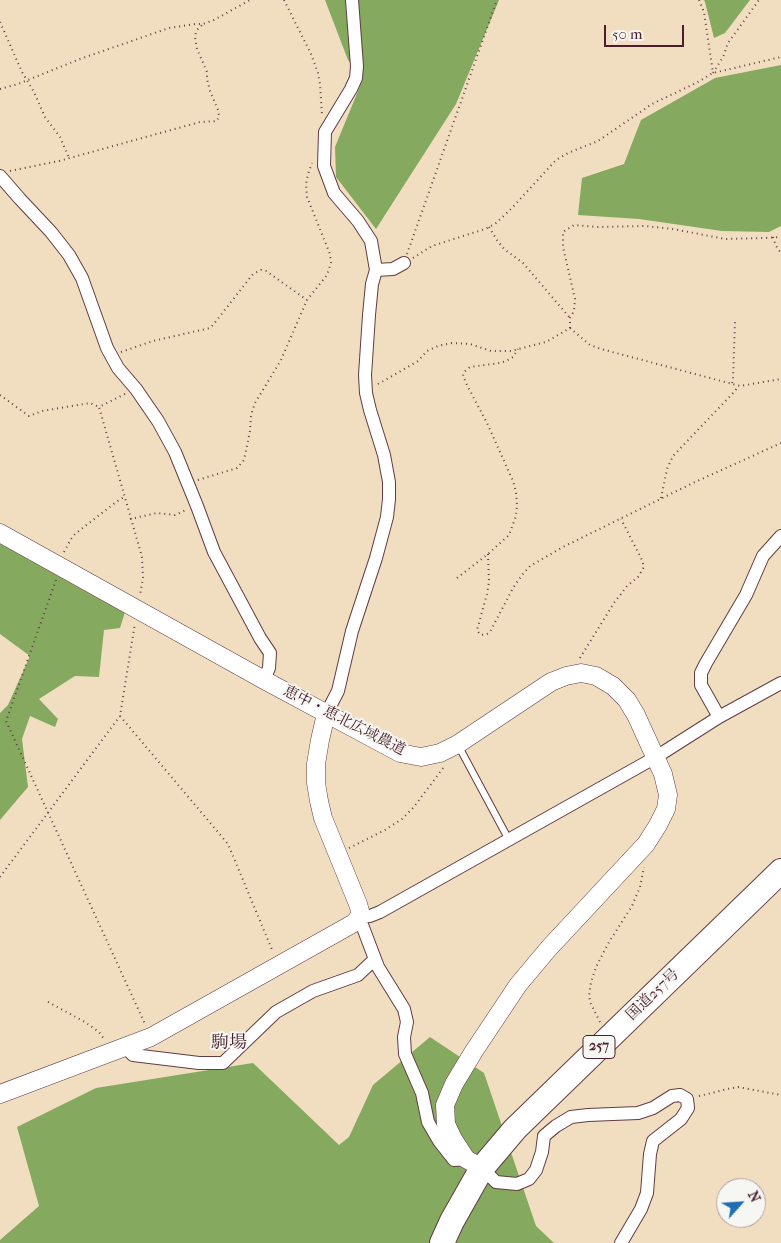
<!DOCTYPE html>
<html>
<head>
<meta charset="utf-8">
<style>
	body { margin:0 }
	#map { position:relative; width:781px; height:1243px; overflow:hidden; background:#f1dec0; font-family:"IM FELL French Canon",serif }
	canvas { display:block }
	.north { position:absolute; left:716px; top:1178px; width:50px; height:50px; box-sizing:border-box; background:#f6f6f2; border:1px solid #b1a0a2; border-radius:50%; rotate:64deg; font-size:14px; font-weight:700; line-height:20px; text-align:center; color:#4a1f2b }
	.north::after { content:''; display:block; margin:auto; width:18px; height:22px; background:#1f6fb2; clip-path:polygon(50% 0,100% 100%,50% 72%,0 100%) }
	.scale { position:absolute; left:604px; top:25px; width:80px; height:22px; box-sizing:border-box; border:2px solid #4a1f2b; border-top:0; padding-left:6px; font-size:15px; line-height:18px; white-space:nowrap; color:#4a1f2b; -webkit-text-stroke:4px #f6f6f2; paint-order:stroke }
</style>
</head>
<body>
<div id="map">
<canvas width="781" height="1243"></canvas>
<div class="north">N</div>
<div class="scale">50 m</div>
</div>
<script>
const context = document.querySelector('canvas').getContext('2d');
context.lineJoin = 'round';
function fillPath(path, color) { context.fillStyle = color; context.fill(path, 'evenodd'); }
const poly = rows => new Path2D(rows.map(r => 'M' + r).join(''));
function stroke(path, color, width, dash) { context.strokeStyle = color; context.lineWidth = width; context.lineCap = dash ? 'butt' : 'round'; context.setLineDash(dash || []); context.stroke(path); }
function drawText(font, color, halo, rows, align = 'center') {
  context.font = font + ' "IM FELL French Canon","Noto Serif JP",serif'; context.lineWidth = 4; context.setLineDash([]); context.textBaseline = 'middle'; context.strokeStyle = halo; context.fillStyle = color; for (const [text, x, y, turn = 0] of rows) {
    context.save(); context.translate(x, y); context.rotate((+turn || 0) * Math.PI / 180); context.textAlign = isNaN(turn) ? turn : align; if (halo) context.strokeText(text, 0, 0); context.fillText(text, 0, 0); context.restore();
  }
}
fillPath(poly([
	[325,0,499,0,456,104,376,229,336,177,335,147,363,79,348,60],
	[704,0,750,0,725,33,714,38,705,2],
	[781,65,781,226,769,232,722,231,639,219,578,215,582,178,624,164,641,120,715,78],
	[0,543,125,612,120,628,104,630,99,677,75,676,39,699,58,719,55,727,30,716,22,739,28,787,0,820,0,713,8,705,30,656,0,634],
	[430,1037,484,1073,536,1226,554,1243,0,1243,0,1240,39,1206,17,1127,96,1088,253,1063,339,1145,349,1137,373,1085]
]), '#85a95e');
const lane = poly([
	[458,745,509,840]
]);
const street = poly([
	[0,176,20,199,51,232,69,255,82,278,107,348,118,368,136,389,158,421,175,452,197,506,214,552,260,638,270,653,269,668,264,680],
	[376,270,393,269,404,263],
	[326,714,338,691,352,631,376,558,387,517,389,499,389,482,384,455,370,410,366,393,365,375,369,315,372,284,376,270,371,241,358,221,334,193,324,166,325,132,351,89,356,78,357,66,352,0],
	[719,717,701,685,701,673,706,663,746,595,763,556,781,536],
	[125,1047,133,1055,199,1063,223,1063,276,1012,313,991,358,975,375,959],
	[466,1159,454,1160,439,1141,428,1122,422,1093,405,1054,404,1037,407,1022,404,1009,378,967,359,917,370,916,380,912,656,757,719,717,781,683],
	[482,1168,496,1182,517,1184,529,1179,536,1170,542,1152,544,1136,556,1126,571,1117,588,1115,638,1113,653,1108,672,1096,680,1095,687,1099,688,1108,681,1119,653,1141,650,1154,647,1193,641,1209,621,1243]
]);
const secondary = poly([
	[0,533,264,680,400,753,421,757,440,753,458,744,551,682,566,676,581,673,596,676,613,686,627,700,636,715,663,774,668,795,666,809,658,825,646,844,549,948,518,985,474,1051,454,1084,445,1105,446,1124,453,1139,466,1159,482,1168],
	[0,1094,151,1037,354,923,359,917,360,911,358,904,323,818,319,801,316,783,316,764,320,740,326,714]
]);
const highway = poly([
	[442,1243,452,1221,482,1168,515,1129,781,871]
]);
stroke(lane, '#633c41', 8);
stroke(street, '#633c41', 14);
stroke(secondary, '#633c41', 19);
stroke(highway, '#633c41', 26);
stroke(poly([
	[284,0,311,54,318,73,320,84,322,115],
	[699,0,704,12,713,73],
	[0,22,22,72,34,92,45,117,60,137,69,158],
	[713,73,723,57,728,43,759,0],
	[0,89,18,84,80,59,169,28,195,24,203,24,214,20,250,0],
	[10,171,59,161,200,122,217,121,219,116,218,110,210,91,207,79,207,72,197,49,195,37,196,32,198,29,203,24],
	[489,227,497,240,504,249,523,263,570,318],
	[773,237,776,246,781,253],
	[407,254,497,0],
	[413,258,432,246,485,229,495,224,511,209,556,160,568,153,598,141,652,104,696,83,713,73,781,57],
	[570,328,590,345,601,349,740,386,781,379],
	[121,352,153,341,210,328,213,325,253,274,261,270,266,271,307,300],
	[732,383,733,380,735,321],
	[378,384,418,361,427,351,438,346,452,343,470,344,491,351,511,351,546,342,570,328,570,318,574,311,575,299,563,247,563,232,574,225,597,227,645,226,673,229,725,239,765,238,781,237],
	[125,394,99,407,142,557,143,578,140,595],
	[0,395,29,416,42,411,90,403,99,407],
	[198,480,237,468,244,460,250,431,251,415,255,403,281,360,307,300,327,275,331,263,330,254,307,197,306,184,308,174,312,163],
	[661,498,667,469,673,456,735,391,738,386],
	[130,519,157,513,175,515,186,510],
	[64,552,71,539,75,534,116,502,124,497],
	[488,554,489,582,487,594,477,630,479,633,481,635,487,634,490,632,513,588,522,575,530,566,563,547,693,483,781,443],
	[457,578,488,554,509,535,516,516,517,505,516,492,513,481,487,423,468,387,463,376,464,372,470,367,500,363,506,361,513,357,518,349],
	[56,580,6,721,145,1024],
	[580,658,614,603,627,586,638,577,644,567,642,560,621,519],
	[120,716,228,844,273,952],
	[349,848,385,830,402,819,413,808,444,767],
	[0,877,120,716,135,623],
	[48,1002,85,1022,99,1032,104,1039],
	[600,1022,591,1004,589,996,591,982,596,967,609,942,632,906,640,887,644,867],
	[699,1096,716,1092,727,1089,738,1087,781,1095]
]), '#633c41', 2, [1, 4]);
stroke(lane, '#fff', 6);
stroke(street, '#fff', 12);
stroke(secondary, '#fff', 18);
stroke(highway, '#fff', 24);
for (const [x, y, w] of [
	[599,1047,32]
]) { const box = new Path2D(); box.roundRect(x - w / 2, y - 11.5, w, 23, 4); context.fillStyle = '#f6f6f2'; context.fill(box); stroke(box, '#4a1f2b', 1); }
drawText('bold 14px', '#4a1f2b', null, [
	["257",599,1047]
]);
drawText('15px', '#4a1f2b', '#f6f6f2', [
	["恵中・恵北広域農道",344,721,27],
	["国道257号",653,995,-44]
]);
drawText('18px', '#4a1f2b', '#f6f6f2', [
	["駒場",229,1044]
]);
</script>
</body>
</html>
